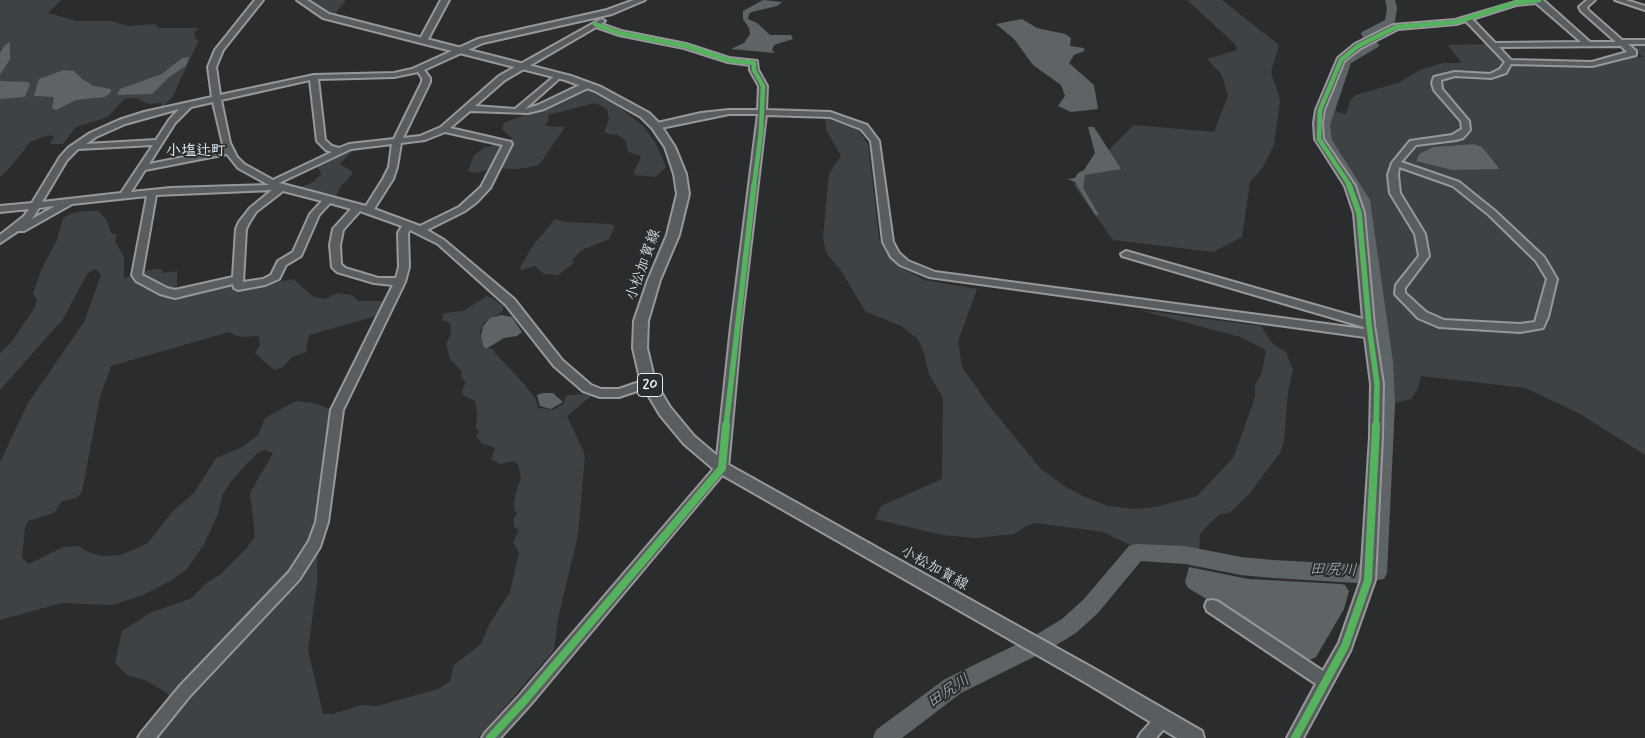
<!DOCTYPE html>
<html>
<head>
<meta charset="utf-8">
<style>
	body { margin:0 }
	canvas { display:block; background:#2b2c2d }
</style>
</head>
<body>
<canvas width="1645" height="738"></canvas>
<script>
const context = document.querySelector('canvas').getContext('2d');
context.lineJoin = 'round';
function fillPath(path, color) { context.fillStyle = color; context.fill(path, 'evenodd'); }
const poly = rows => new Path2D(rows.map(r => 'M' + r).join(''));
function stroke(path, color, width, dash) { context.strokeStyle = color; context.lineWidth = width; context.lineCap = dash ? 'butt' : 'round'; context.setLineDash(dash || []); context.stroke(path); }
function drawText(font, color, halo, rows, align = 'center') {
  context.font = font + ' Mynerve,"Klee One",sans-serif'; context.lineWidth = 4; context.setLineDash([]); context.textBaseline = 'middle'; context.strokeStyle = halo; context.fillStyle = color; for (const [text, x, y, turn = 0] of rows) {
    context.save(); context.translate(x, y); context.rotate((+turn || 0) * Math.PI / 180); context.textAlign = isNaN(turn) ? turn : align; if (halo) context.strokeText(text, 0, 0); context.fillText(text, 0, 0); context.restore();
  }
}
fillPath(poly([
	[0,0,61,0,48,13,77,21,111,21,128,26,155,24,159,28,199,28,194,33,198,42,172,98,162,107,161,103,148,104,136,98,124,99,108,117,76,127,63,144,50,144,54,137,49,135,30,142,13,164,0,177],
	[307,0,346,0,335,14],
	[1187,0,1222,0,1279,45,1271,72,1280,100,1274,145,1263,167,1250,182,1242,237,1213,252,1113,240,1074,185,1134,125,1214,132,1228,96,1222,75,1207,59,1237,50,1236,45],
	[1487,44,1500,59,1517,64,1589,66,1620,58,1643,57,1628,44,1645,44,1645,455,1580,414,1526,388,1421,376,1418,388,1411,399,1384,406,1381,352,1363,209,1360,197,1351,182,1328,150,1323,135,1323,117,1331,90,1339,92,1334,106,1337,112,1346,114,1350,101,1355,95,1398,83,1422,69,1443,63,1462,63,1448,45],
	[1474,144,1482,147,1500,168,1452,170,1416,160,1419,154,1433,147],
	[587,90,615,104,643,126,655,142,666,167,662,171,655,177,635,175,634,171,641,158,639,155,628,152,626,141,617,134,612,135,604,132,609,119,607,109,595,103,548,115,549,120,545,126,565,127,539,165,519,169,496,168,475,173,468,171,474,155,484,148,509,141,512,138,502,129,504,123],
	[825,118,846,124,859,131,868,144,879,238,886,253,900,266,924,280,977,289,958,341,962,367,991,408,1040,468,1064,486,1085,497,1108,506,1135,509,1156,507,1197,496,1234,457,1255,397,1255,385,1262,372,1266,350,1240,337,1139,310,1261,326,1272,343,1286,352,1293,370,1288,391,1284,441,1280,453,1249,494,1236,507,1229,513,1220,514,1207,526,1200,534,1199,553,1134,547,1103,532,1037,523,1028,525,1014,534,975,538,942,535,875,519,881,506,942,479,943,398,929,374,924,353,918,339,901,326,865,311,840,269,826,253,823,237,829,174,841,156,826,129],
	[362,148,351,152,340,164,353,172,346,182,341,185,335,199,319,202,293,195,293,190,316,181,315,179,322,174,316,165,349,149],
	[85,211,98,211,106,219,111,233,117,234,115,241,124,257,124,278,149,270,161,269,164,273,177,271,177,288,170,294,265,279,278,282,293,279,314,297,326,299,337,293,352,295,358,301,385,301,380,315,309,335,306,352,292,357,283,367,274,370,255,353,260,345,259,336,239,337,229,332,111,366,100,397,82,492,76,498,62,501,54,513,28,521,25,528,22,558,29,564,63,547,79,546,90,553,103,556,121,555,147,544,173,511,194,493,216,458,242,447,258,435,265,418,296,401,314,403,332,410,318,502,317,583,308,650,323,714,333,714,361,705,377,706,438,689,450,681,454,665,481,644,489,625,510,592,519,553,513,542,519,530,514,527,514,518,517,513,514,509,515,496,521,477,518,464,514,461,500,464,491,459,495,448,482,443,476,436,479,432,476,428,477,414,475,401,463,395,462,390,466,383,461,377,462,371,450,359,446,344,451,334,450,323,442,320,444,313,463,311,487,296,495,300,503,306,503,311,483,323,480,333,483,348,494,349,494,352,525,385,536,400,538,408,553,410,564,404,566,396,580,394,591,396,567,416,585,455,578,535,558,618,554,650,478,738,152,738,176,709,167,693,145,680,127,675,115,663,122,631,150,613,192,598,205,584,221,574,247,548,255,536,250,493,273,453,264,450,257,453,233,479,222,495,218,514,204,544,187,569,170,581,143,595,112,605,62,603,0,620,0,462,28,403,84,322,101,275,97,270,94,269,87,274,63,319,0,390,0,353,10,344,34,309,37,300,33,293,42,268,57,240,63,218,73,213],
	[555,219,567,222,610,224,615,226,609,239,582,250,572,260,573,264,558,275,544,274,535,266,521,270,520,268,532,247]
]), '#3f4244');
fillPath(poly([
	[763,0,782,2,777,6,752,12,749,14,748,19,757,23,770,35,791,35,793,39,774,45,772,50,775,53,731,49,744,43,750,34,749,28,743,19,743,11],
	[1022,19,1037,28,1065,34,1071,38,1070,46,1084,48,1084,51,1074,55,1069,63,1094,85,1098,109,1071,112,1058,106,1065,96,1061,85,1033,65,1014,39,996,24],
	[10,42,10,59,0,75,0,53,5,45],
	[189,57,186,66,169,77,152,94,117,95,120,89,162,74,182,58],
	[64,70,74,71,82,79,94,86,111,89,111,92,105,97,76,100,56,110,52,108,54,97,34,96,39,79],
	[0,81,28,82,30,84,25,97,0,99],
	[1088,127,1094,127,1121,169,1085,175,1083,188,1099,215,1095,215,1075,182,1068,179,1075,178,1078,173,1084,170,1095,153],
	[1474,144,1482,147,1500,169,1452,170,1416,161,1419,154,1433,147],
	[501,315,512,317,522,332,517,336,504,338,486,349,483,346,481,336,483,326,490,318],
	[543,393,553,393,563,402,551,409,540,406,537,395],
	[1189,567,1248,579,1341,584,1345,585,1349,591,1344,609,1316,657,1310,660,1188,588,1185,582]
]), '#5e6365');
fillPath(poly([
	[1385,0,1395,0,1397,8,1395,22,1372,35,1379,45,1378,47,1351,63,1330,125,1332,140,1370,200,1393,362,1395,404,1387,573,1384,579,1357,583,1273,578,1241,575,1185,564,1141,561,1098,613,1076,633,1048,650,961,693,902,738,873,738,876,730,945,679,1034,636,1062,619,1084,599,1129,546,1136,544,1185,546,1241,557,1273,560,1368,565,1379,404,1377,362,1356,200,1320,140,1318,125,1336,69,1343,59,1368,44,1361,34,1362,32,1385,20,1387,8,1385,0]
]), '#5e6365');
const minor = poly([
	[255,0,263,0,223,50,216,67,220,95,314,75,394,73,412,69,478,39,607,10,634,0,645,0,612,14,483,43,424,70,430,78,430,82,403,138,420,136,441,127,499,76,601,19,605,21,601,24,621,31,686,44,729,58,757,61,758,70,767,86,766,110,830,112,867,125,879,141,893,242,899,253,908,261,935,272,1364,329,1364,327,1122,256,1121,254,1126,251,1363,319,1354,213,1345,186,1315,139,1314,123,1316,110,1338,58,1355,44,1393,25,1455,20,1522,0,1543,0,1590,42,1616,42,1581,11,1579,7,1587,0,1595,0,1587,7,1588,10,1622,40,1645,40,1645,44,1628,44,1636,51,1636,55,1592,66,1511,64,1506,73,1491,78,1455,76,1441,80,1442,89,1469,121,1470,130,1463,138,1456,140,1416,145,1401,162,1459,182,1495,211,1544,257,1557,279,1548,317,1543,328,1520,332,1439,327,1418,318,1395,294,1396,285,1419,256,1415,234,1390,193,1388,175,1392,163,1410,141,1452,135,1462,129,1461,121,1434,90,1432,83,1434,77,1455,72,1490,74,1500,69,1505,62,1466,21,1456,24,1398,29,1361,48,1344,61,1324,110,1322,123,1323,139,1355,186,1364,213,1374,325,1383,384,1382,437,1375,580,1350,651,1303,738,1287,738,1316,684,1207,611,1205,606,1207,601,1212,600,1217,601,1323,671,1339,643,1361,580,1370,437,1371,384,1365,337,929,277,900,265,891,257,883,242,871,141,861,129,830,117,766,115,741,327,728,468,530,705,500,738,482,738,485,733,520,695,716,466,731,327,758,114,729,114,656,129,652,126,653,124,701,113,729,110,758,110,759,86,750,70,750,65,728,62,684,48,619,35,596,27,505,80,475,106,515,109,557,74,560,74,560,78,525,109,538,105,584,83,590,83,590,87,544,109,528,113,470,111,450,128,511,142,512,144,490,188,477,202,465,211,427,230,444,240,514,299,562,360,591,385,601,389,619,389,648,379,652,380,654,383,652,386,619,397,600,397,583,391,554,366,506,305,438,244,410,230,408,233,409,267,405,282,343,410,328,522,320,547,299,580,189,697,156,738,138,738,141,733,179,687,289,572,309,541,316,522,331,410,393,285,374,283,337,272,332,267,330,245,333,229,351,209,330,203,319,215,301,256,286,265,279,279,265,285,238,290,234,288,233,284,175,298,160,294,136,281,132,275,147,196,72,204,24,231,18,231,0,243,0,235,24,216,29,209,0,212,0,206,32,203,60,157,68,148,90,133,119,120,144,112,212,97,208,67,215,50,255,0],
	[1536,3,1581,42,1495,43,1472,19,1516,5,1536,3],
	[1621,46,1627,52,1592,62,1511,60,1499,47,1621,46],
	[418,72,422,78,422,82,394,139,349,144,339,148,332,146,325,140,318,79,394,77,418,72],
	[310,80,317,141,326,150,332,152,273,180,244,164,237,157,230,143,221,100,310,80],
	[213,102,224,149,149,164,175,123,191,107,213,102],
	[179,109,169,120,156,140,86,144,96,137,125,124,179,109],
	[445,132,503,145,481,187,459,207,420,226,374,209,393,179,397,167,401,143,425,140,445,132],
	[392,144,389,167,383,179,366,206,279,183,351,149,392,144],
	[153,145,121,193,42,202,67,160,78,149,153,145],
	[227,154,238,168,269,185,171,188,131,192,145,170,227,154],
	[1399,167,1453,186,1489,215,1536,261,1547,279,1535,322,1520,324,1444,320,1426,312,1405,293,1405,288,1429,256,1425,234,1400,193,1398,175,1399,167],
	[272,190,250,208,239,222,236,229,233,277,175,290,167,288,142,275,156,195,272,190],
	[283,191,322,201,310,214,293,252,278,261,271,275,263,279,243,282,246,229,249,223,256,212,283,191],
	[55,206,32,219,39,208,55,206],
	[360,211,402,226,398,233,399,267,396,278,378,278,345,268,341,264,340,245,343,230,360,211],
	[441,0,449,0,427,41,420,43,419,41,441,0],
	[1615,0,1626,0,1645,6,1645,10,1615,0],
	[1164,710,1169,713,1172,718,1169,723,1156,738,1138,738,1141,733,1159,713,1164,710]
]);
const major = poly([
	[297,0,307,0,329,14,571,76,601,87,649,113,660,124,675,147,686,174,689,194,679,235,660,280,648,321,647,348,655,382,670,407,694,436,727,464,1100,672,1202,731,1204,738,1177,738,1088,684,717,472,684,444,660,415,641,383,633,348,634,321,648,280,667,235,677,194,674,174,665,147,652,128,641,117,595,91,565,80,323,18,297,0]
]);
stroke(minor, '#96989a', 4);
stroke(major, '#96989a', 4);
fillPath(minor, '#5a5d60');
fillPath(major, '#5a5d60');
stroke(poly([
	[595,24,619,33,686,46,728,60,754,63,754,70,763,86,761,132,754,186],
	[1350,186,1319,139,1320,110,1341,60,1358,46,1396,27,1456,22,1515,3,1539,0]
]), '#56b35d', 4.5);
stroke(poly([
	[1349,185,1359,213,1369,325,1377,384,1376,426],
	[726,426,754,185]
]), '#56b35d', 5.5);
stroke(poly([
	[490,738,525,700,722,468,726,425],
	[1295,738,1345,646,1368,580,1376,425]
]), '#56b35d', 8);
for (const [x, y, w] of [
	[650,385,25]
]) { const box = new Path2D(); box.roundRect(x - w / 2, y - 11.5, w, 23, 4); context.fillStyle = '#2a2d2e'; context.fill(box); stroke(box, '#e8f1f8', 1); }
drawText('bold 14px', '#e8f1f8', null, [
	["20",650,385]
]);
drawText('bold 15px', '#e8f1f8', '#2a2d2e', [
	["小塩辻町",196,152]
]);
drawText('15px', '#e8f1f8', '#2a2d2e', [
	["小松加賀線",644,265,-70],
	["小松加賀線",934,569,29]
]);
drawText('italic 16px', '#acb3b9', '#2a2d2e', [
	["田尻川",1333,571,2],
	["田尻川",949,692,-33]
]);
</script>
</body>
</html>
